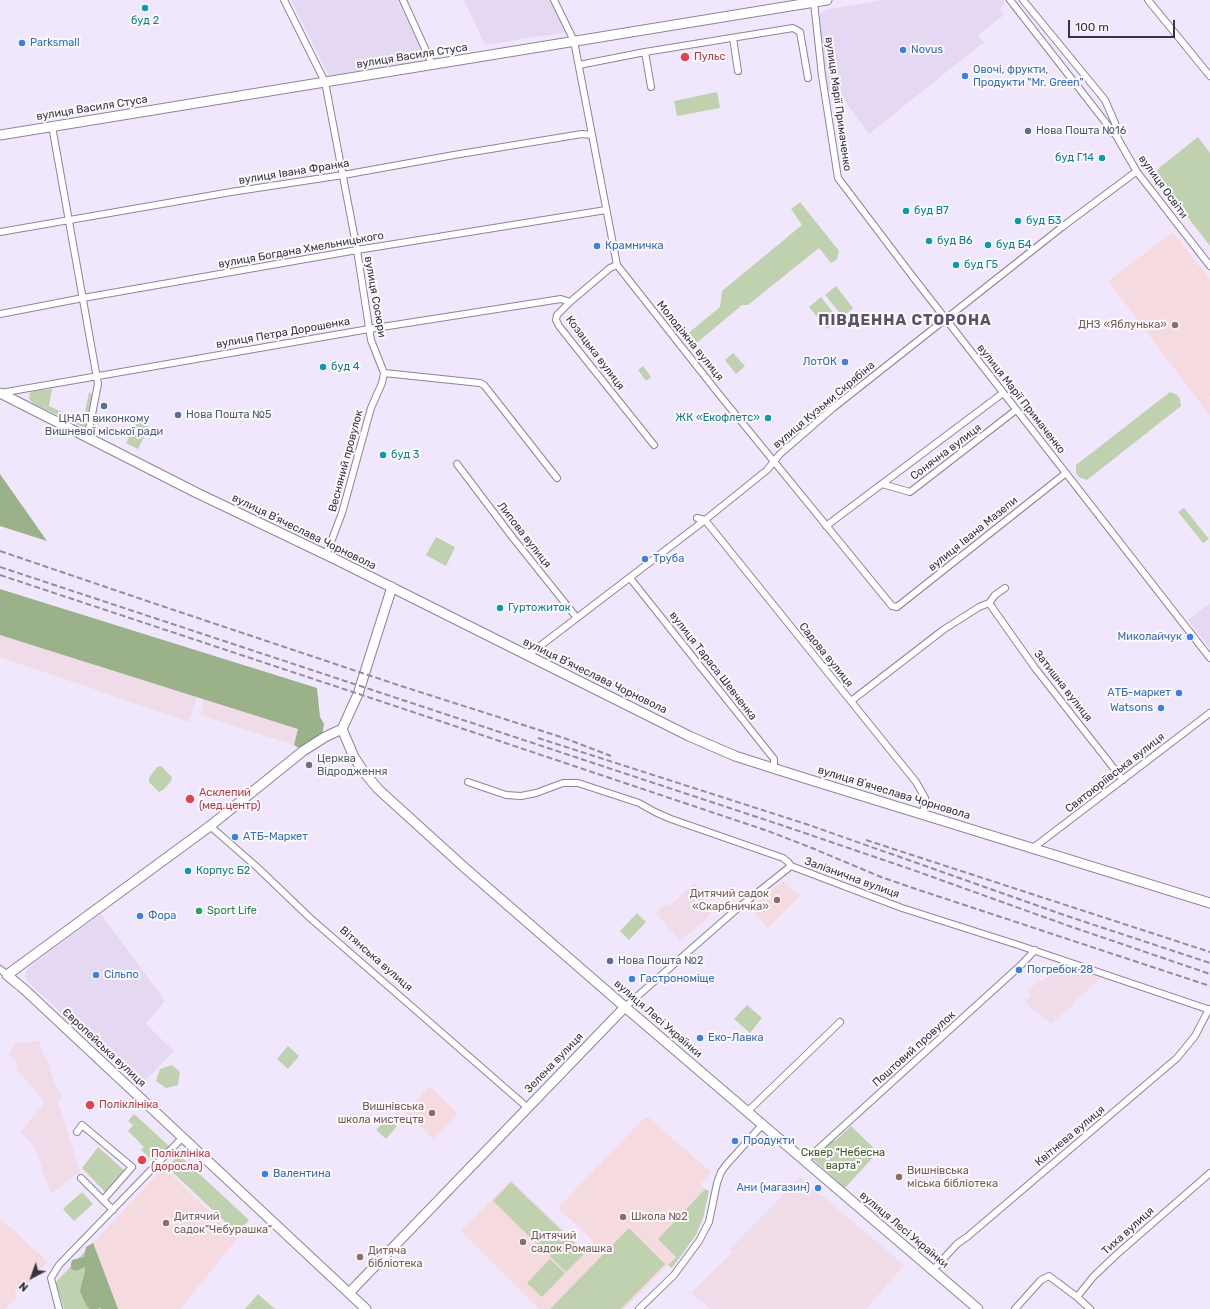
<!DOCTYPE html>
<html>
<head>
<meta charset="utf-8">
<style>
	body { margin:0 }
	#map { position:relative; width:1210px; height:1309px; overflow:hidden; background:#f1e7fd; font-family:Rubik,sans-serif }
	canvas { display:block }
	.north { position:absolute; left:12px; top:1257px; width:40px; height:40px; -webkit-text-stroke:3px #fbf8fe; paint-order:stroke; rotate:221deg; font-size:11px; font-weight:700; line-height:16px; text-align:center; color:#38333e }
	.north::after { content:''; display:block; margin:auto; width:14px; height:18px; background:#38333e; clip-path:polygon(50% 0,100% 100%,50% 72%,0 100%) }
	.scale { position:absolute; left:1068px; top:20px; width:107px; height:18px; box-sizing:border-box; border:2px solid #38333e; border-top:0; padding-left:5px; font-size:12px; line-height:14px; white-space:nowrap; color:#38333e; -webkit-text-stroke:3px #fbf8fe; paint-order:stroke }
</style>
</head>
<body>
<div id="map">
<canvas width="1210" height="1309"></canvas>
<div class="north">N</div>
<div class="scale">100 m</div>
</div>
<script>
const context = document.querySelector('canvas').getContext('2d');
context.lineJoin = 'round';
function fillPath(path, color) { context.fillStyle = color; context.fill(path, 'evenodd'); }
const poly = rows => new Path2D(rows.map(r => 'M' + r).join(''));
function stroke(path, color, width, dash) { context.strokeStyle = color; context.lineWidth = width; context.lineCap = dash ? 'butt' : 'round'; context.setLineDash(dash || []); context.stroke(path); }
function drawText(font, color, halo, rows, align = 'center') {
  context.font = font + ' Rubik,sans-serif'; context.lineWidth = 4; context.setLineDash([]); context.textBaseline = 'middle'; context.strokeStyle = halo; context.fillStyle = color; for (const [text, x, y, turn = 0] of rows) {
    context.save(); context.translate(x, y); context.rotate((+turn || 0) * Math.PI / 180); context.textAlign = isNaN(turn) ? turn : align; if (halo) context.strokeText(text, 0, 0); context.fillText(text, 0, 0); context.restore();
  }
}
fillPath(poly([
	[291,0,398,0,421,50,419,61,330,78],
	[464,0,550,0,568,32,485,45],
	[882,0,1004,0,1004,5,1000,10,1004,15,978,35,984,42,869,134,837,90,827,92,817,24,818,18,821,13,825,10],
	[1210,603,1210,649,1188,620],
	[101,914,165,1001,146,1024,174,1051,140,1086,27,981,25,976,28,968]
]), '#e5d8f3');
fillPath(poly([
	[0,635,197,697,189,722,0,657],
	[204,699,298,729,294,745,200,715],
	[695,883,704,892,700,896,713,911,708,916,709,917,680,941,656,913,666,904,669,906],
	[1060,964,1101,978,1074,1002,1075,1003,1051,1024,1024,1002,1031,995,1027,991,1039,980,1041,982],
	[39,1041,44,1056,49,1064,55,1085,62,1095,61,1098,58,1102,80,1171,51,1194,34,1146,20,1132,43,1105,44,1101,16,1069,17,1063,8,1054,17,1043],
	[800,1177,904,1265,866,1309,710,1309,691,1293,733,1252,730,1249]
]), '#f0dbe9');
fillPath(poly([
	[1173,232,1210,280,1210,396,1209,397,1210,399,1210,416,1108,281],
	[783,881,800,896,768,928,750,908],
	[429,1086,458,1113,434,1139,405,1113],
	[644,1118,649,1118,711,1172,700,1184,705,1189,670,1226,676,1257,624,1309,576,1309,563,1297,550,1309,539,1309,461,1231,511,1180,586,1252,594,1242,558,1208],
	[164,1167,237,1239,180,1309,118,1309,93,1243],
	[0,1218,48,1262,28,1284,22,1284,15,1291,16,1298,5,1309,0,1309]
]), '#f5dbdf');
fillPath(poly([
	[717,92,720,108,677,116,674,101],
	[1198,137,1210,153,1210,246,1155,175,1159,168],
	[800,202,839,251,837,259,831,263,819,248,748,305,742,305,693,346,685,336,720,307,722,291,802,225,791,209],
	[836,286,853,308,843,317,825,295],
	[821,297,839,320,827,329,809,307],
	[733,353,745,366,736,374,725,360],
	[643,366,651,377,646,381,638,370],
	[52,389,49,406,83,422,84,417,86,418,87,419,85,428,34,404,29,399,30,393,34,391],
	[89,392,92,395,89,411,85,412],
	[1170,392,1177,395,1180,399,1181,406,1087,480,1079,477,1076,473,1076,465],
	[138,421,149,427,138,449,126,443],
	[1184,508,1209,539,1203,543,1178,512],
	[436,537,455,547,446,566,426,555],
	[161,766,172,777,171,781,163,790,159,792,149,782,149,778,157,767],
	[637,913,646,922,629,940,620,931],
	[747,1005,762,1018,750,1033,734,1019],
	[288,1046,299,1056,288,1069,277,1059],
	[172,1065,180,1072,178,1085,166,1088,156,1081,160,1069],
	[134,1114,169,1146,153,1161,141,1150,144,1147,128,1131,133,1125,128,1121],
	[388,1117,397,1126,386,1139,376,1130],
	[851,1126,878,1152,845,1188,813,1159,814,1157,833,1139,835,1141],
	[98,1147,124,1170,105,1192,82,1168],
	[179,1155,249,1220,237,1233,167,1167],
	[511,1182,585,1253,566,1272,493,1201],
	[705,1189,709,1191,703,1218,696,1235,672,1268,668,1265,676,1257,658,1239],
	[82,1192,93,1204,74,1221,63,1209],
	[629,1228,665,1264,621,1309,550,1309],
	[93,1243,118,1309,64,1309,56,1282],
	[550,1259,565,1273,542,1297,527,1283],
	[258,1294,275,1309,245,1309]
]), '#bfd1af');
fillPath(poly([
	[0,474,47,541,0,526],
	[0,589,317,688,320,717,324,724,322,736,302,750,294,745,298,729,0,635],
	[93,1243,118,1309,102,1309,99,1307,98,1309,90,1309,86,1305,80,1291,85,1271,85,1267,76,1271,71,1269,71,1264,72,1260,84,1257,86,1247]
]), '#9bb189');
const street = poly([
	[284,0,325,82,357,250,371,340,384,373,382,383,371,408,342,513,326,555],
	[403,0,432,64],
	[554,0,574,41,617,265,718,393,892,606,897,607,1066,473],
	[1010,0,1117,137],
	[1023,0,1105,100,1115,123,1118,139,1137,172,1210,266],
	[1148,0,1210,76],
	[814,2,822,76,838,178,913,277,1210,658],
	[733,38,738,71],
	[645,52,651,87],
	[579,65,645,52,793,28,800,32,808,78],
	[52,126,98,384,90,425,86,436],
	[0,232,231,192,343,175,454,155,582,134,592,135],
	[617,265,610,268,570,302,557,315,556,320,559,326,574,345,654,445],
	[0,314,83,298,357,250,606,210],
	[384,373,480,383,484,385,557,478],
	[0,393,369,329,561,299,570,302],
	[457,464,513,538,577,618],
	[882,484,910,492,1016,410],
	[697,518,705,520,916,782,925,798,923,814],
	[826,526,1003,393],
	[630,578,774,759,774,769],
	[989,603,1035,668,1123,780],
	[527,656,705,520,767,470,780,454,833,408,1062,227,1133,174,1137,172],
	[851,701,943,630,979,607,989,603,995,595,1005,588],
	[468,782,506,795,521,796,536,793,563,783,578,783,639,803,655,812,671,819,783,858,788,862,791,866,902,908,1018,945,1210,1010],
	[210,826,258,868,309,917,528,1108],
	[1033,848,1210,713],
	[0,969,7,975],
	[625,1007,738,908,791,866],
	[747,1112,840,1022],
	[77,1132,82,1125,132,1167,103,1200],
	[805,1161,1021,965,1035,950],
	[81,1178,113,1210],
	[933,1270,957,1244,967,1237,1177,1058,1195,1036,1209,1009],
	[1077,1297,1093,1277,1116,1255,1210,1173],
	[59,1309,51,1278,59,1265,182,1138],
	[639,1309,674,1275,699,1241,709,1222,717,1183,721,1172,727,1164,763,1124],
	[1015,1309,1041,1280,1049,1276,1077,1297,1090,1309]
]);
const secondary = poly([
	[0,135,827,0],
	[0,393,197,493,335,559,689,736,735,756,801,777,1210,903],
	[342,729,354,757,363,771,378,789,465,868,625,1007,978,1309],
	[349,1293,625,1007],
	[366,1309,25,990,7,975,210,826,303,751,325,737,342,729,358,694,392,587]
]);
stroke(street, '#8e839c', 8);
stroke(secondary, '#8e839c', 11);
stroke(street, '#fff', 6);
stroke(secondary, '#fff', 9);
stroke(poly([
	[0,551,144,600,398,685,564,738,611,756],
	[0,567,784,826,913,870,1069,926,1210,974],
	[0,575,398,707,768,831,812,848,881,877,916,889,1210,986],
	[538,738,809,825,1067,916,1210,963],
	[866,840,1210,952]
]), '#938c9c', 2, [6, 3]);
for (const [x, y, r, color] of [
	[145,8,4,"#0f9aa8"],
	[22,43,4,"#3f7fe0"],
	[903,50,4,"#3f7fe0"],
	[685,57,5,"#e0444e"],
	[965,76,4,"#3f7fe0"],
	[1028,131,4,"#5c6f8a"],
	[1102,158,4,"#0f9aa8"],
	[906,211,4,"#0f9aa8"],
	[1018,221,4,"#0f9aa8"],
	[929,241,4,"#0f9aa8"],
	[988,245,4,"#0f9aa8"],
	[597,246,4,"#3f7fe0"],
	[956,265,4,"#0f9aa8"],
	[1175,325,4,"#8d6e63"],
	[845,362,4,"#3f7fe0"],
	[323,367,4,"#0f9aa8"],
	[104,406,4,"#5c6f8a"],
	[178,415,4,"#5c6f8a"],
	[768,418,4,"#0f9aa8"],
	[383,455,4,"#0f9aa8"],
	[645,559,4,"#3f7fe0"],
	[500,608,4,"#0f9aa8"],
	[1190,637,4,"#3f7fe0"],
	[1179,693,4,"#3f7fe0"],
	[1161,708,4,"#3f7fe0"],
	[309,765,4,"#6b7280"],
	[190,799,5,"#e0444e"],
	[235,837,4,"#3f7fe0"],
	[188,871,4,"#0f9aa8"],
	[777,900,4,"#8d6e63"],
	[199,911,4,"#2e9e5b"],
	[140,916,4,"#3f7fe0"],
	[610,961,4,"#5c6f8a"],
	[1019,970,4,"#3f7fe0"],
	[96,975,4,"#3f7fe0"],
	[632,979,4,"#3f7fe0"],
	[700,1038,4,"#3f7fe0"],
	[90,1105,5,"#e0444e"],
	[432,1113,4,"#8d6e63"],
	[735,1141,4,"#3f7fe0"],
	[142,1160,5,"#e0444e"],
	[265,1174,4,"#3f7fe0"],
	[899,1177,4,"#8d6e63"],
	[818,1188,4,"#3f7fe0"],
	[623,1217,4,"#8d6e63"],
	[166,1223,4,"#8d6e63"],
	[523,1242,4,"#8d6e63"],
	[360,1257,4,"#8d6e63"]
]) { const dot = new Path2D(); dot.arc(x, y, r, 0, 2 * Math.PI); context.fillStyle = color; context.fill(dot); stroke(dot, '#fbf8fe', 1.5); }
drawText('11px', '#0d838f', '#fbf8fe', [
	["буд 2",145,21,"center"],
	["буд Г14",1094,158,"right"],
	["буд В7",914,211],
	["буд Б3",1026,221],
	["буд В6",937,241],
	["буд Б4",996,245],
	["буд Г5",964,265],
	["буд 4",331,367],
	["ЖК «Екофлетс»",760,418,"right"],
	["буд 3",391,455],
	["Гуртожиток",508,608],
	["Корпус Б2",196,871]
], 'left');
drawText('11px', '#366cbe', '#fbf8fe', [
	["Parksmall",30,43],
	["Novus",911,50],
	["Овочі, фрукти,",973,70],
	["Продукти \"Mr. Green\"",973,83],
	["Крамничка",605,246],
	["ЛотОК",837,362,"right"],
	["Труба",653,559],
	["Миколайчук",1182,637,"right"],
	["АТБ-маркет",1171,693,"right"],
	["Watsons",1153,708,"right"],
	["АТБ-Маркет",243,837],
	["Фора",148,916],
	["Погребок 28",1027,970],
	["Сільпо",104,975],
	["Гастрономіще",640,979],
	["Еко-Лавка",708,1038],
	["Продукти",743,1141],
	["Валентина",273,1174],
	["Ани (магазин)",810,1188,"right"]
], 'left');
drawText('11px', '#38333e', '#fbf8fe', [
	["вулиця Василя Стуса",412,56,-9],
	["вулиця Марії Примаченко",838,104,82],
	["вулиця Василя Стуса",92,108,-9],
	["вулиця Івана Франка",294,172,-9],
	["вулиця Освіти",1163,187,54],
	["вулиця Богдана Хмельницького",301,250,-10],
	["вулиця Сосюри",375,297,80],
	["вулиця Петра Дорошенка",283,333,-10],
	["Молодіжна вулиця",690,341,51],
	["Козацька вулиця",595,353,53],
	["вулиця Марії Примаченко",1021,399,52],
	["вулиця Кузьми Скрябіна",824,405,-40],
	["Сонячна вулиця",946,452,-37],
	["Весняний провулок",346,461,-75],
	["вулиця Вʼячеслава Чорновола",304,532,26],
	["вулиця Івана Мазепи",973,534,-39],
	["Липова вулиця",524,535,52],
	["Садова вулиця",826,655,51],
	["вулиця Тараса Шевченка",713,666,52],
	["вулиця Вʼячеслава Чорновола",595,676,26],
	["Затишна вулиця",1063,686,52],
	["Святоюріївська вулиця",1115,773,-38],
	["вулиця Вʼячеслава Чорновола",894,793,17],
	["Залізнична вулиця",852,878,20],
	["Вітянська вулиця",376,959,41],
	["вулиця Лесі Українки",658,1019,41],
	["Європейська вулиця",104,1048,43],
	["Поштовий провулок",914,1049,-42],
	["Зелена вулиця",554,1063,-46],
	["Квітнева вулиця",1070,1136,-40],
	["вулиця Лесі Українки",904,1230,40],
	["Тиха вулиця",1128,1231,-42]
]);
drawText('11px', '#be3a42', '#fbf8fe', [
	["Пульс",694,57],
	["Асклепий",199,793],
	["(мед.центр)",199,806],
	["Поліклініка",99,1105],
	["Поліклініка",151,1154],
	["(доросла)",151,1167]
], 'left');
drawText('11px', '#4e5e75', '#fbf8fe', [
	["Нова Пошта №16",1036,131],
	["Нова Пошта №5",186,415],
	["ЦНАП виконкому",104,419,"center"],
	["Вишневої міської ради",104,432,"center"],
	["Нова Пошта №2",618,961]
], 'left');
drawText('11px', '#785e54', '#fbf8fe', [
	["ДНЗ «Яблунька»",1167,325,"right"],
	["Дитячий садок",769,894,"right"],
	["«Скарбничка»",769,907,"right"],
	["Вишнівська",424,1107,"right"],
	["школа мистецтв",424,1120,"right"],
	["Вишнівська",907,1171],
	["міська бібліотека",907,1184],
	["Дитячий",174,1217],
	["садок\"Чебурашка\"",174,1230],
	["Школа №2",631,1217],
	["Дитячий",531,1236],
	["садок Ромашка",531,1249],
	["Дитяча",368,1251],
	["бібліотека",368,1264]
], 'left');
drawText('11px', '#5b616d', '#fbf8fe', [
	["Церква",317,759],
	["Відродження",317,772]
], 'left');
drawText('11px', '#27864d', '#fbf8fe', [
	["Sport Life",207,911]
], 'left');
drawText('11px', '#3f5b21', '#fbf8fe', [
	["Сквер \"Небесна",843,1153],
	["варта\"",843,1166]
]);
context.letterSpacing = '1px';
drawText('bold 15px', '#5c5168', '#fbf8fe', [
	["ПІВДЕННА СТОРОНА",905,321]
]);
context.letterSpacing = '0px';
</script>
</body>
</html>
